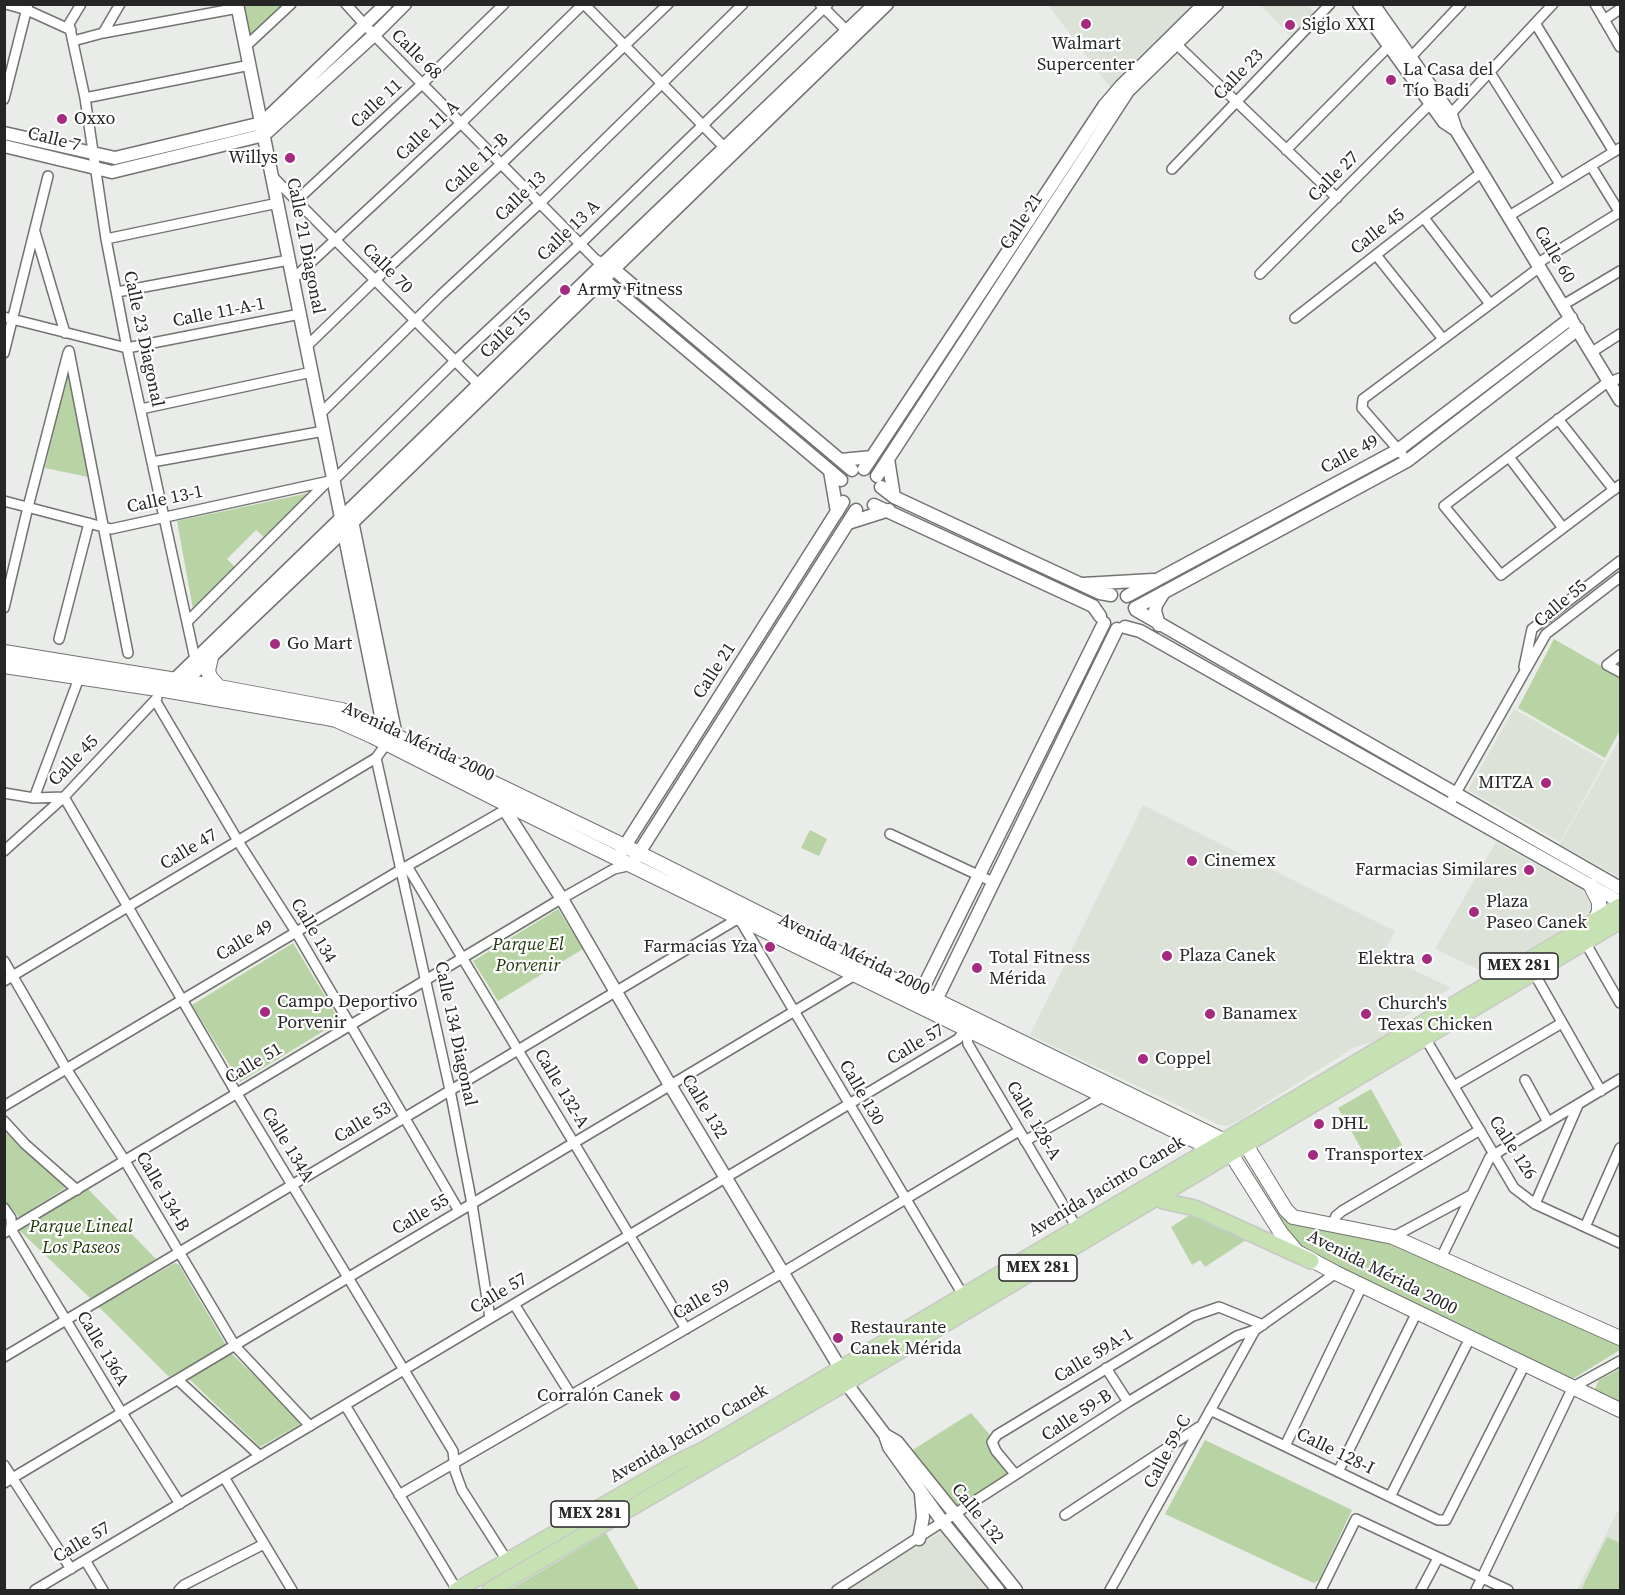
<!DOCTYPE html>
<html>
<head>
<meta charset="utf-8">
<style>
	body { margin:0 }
	#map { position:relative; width:1625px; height:1595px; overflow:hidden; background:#e9ece8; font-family:"Source Serif 4",serif }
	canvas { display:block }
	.frame { position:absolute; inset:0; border:6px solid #252625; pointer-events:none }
</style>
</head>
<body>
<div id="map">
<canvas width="1625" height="1595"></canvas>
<div class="frame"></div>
</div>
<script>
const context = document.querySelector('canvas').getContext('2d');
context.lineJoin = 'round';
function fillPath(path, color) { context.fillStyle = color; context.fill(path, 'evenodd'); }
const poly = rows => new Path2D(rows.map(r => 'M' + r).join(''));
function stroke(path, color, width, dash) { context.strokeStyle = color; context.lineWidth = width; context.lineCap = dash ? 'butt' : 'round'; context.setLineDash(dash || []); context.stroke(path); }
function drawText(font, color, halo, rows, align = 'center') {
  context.font = font + ' "Source Serif 4",serif'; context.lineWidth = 4.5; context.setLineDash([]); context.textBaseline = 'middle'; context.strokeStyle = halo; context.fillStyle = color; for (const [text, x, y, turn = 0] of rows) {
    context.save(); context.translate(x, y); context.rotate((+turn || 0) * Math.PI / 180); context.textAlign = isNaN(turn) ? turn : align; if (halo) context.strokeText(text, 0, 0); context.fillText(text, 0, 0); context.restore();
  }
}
fillPath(poly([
	[1260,4,1307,5,1315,12,1290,36],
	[1048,5,1194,5,1113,86,1110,87],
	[1514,709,1605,761,1560,842,1468,790],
	[1620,738,1620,878,1560,844],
	[1143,805,1395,931,1383,955,1451,988,1403,1018,1406,1023,1373,1042,1355,1047,1253,1111,1245,1118,1227,1126,1219,1125,1030,1035],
	[1496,842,1591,895,1593,897,1592,911,1488,974,1435,949],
	[1620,1507,1620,1590,1577,1590],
	[944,1530,994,1590,846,1590]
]), '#dce2d7');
fillPath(poly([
	[242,4,290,5,249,40],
	[70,361,93,478,45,468],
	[314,492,266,539,256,530,227,559,236,568,193,609,177,521],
	[1554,639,1620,677,1620,730,1605,758,1518,708],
	[810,830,827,839,819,856,801,848],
	[558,909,583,949,498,1001,473,961],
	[293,943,340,1021,240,1082,192,1005],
	[1371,1089,1402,1145,1370,1164,1338,1108],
	[4,1131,67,1187,19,1217,5,1200],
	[1246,1161,1278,1213,1290,1223,1395,1244,1620,1346,1620,1350,1571,1380,1305,1253,1284,1228],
	[88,1189,156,1259,91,1299,18,1229],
	[1191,1214,1246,1240,1205,1267,1200,1260,1192,1265,1171,1227],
	[175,1263,179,1265,226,1345,169,1377,99,1307],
	[229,1351,300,1420,299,1425,260,1447,187,1377],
	[1620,1369,1620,1406,1593,1393,1599,1380],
	[971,1413,991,1436,986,1444,1011,1474,957,1508,911,1451],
	[1205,1440,1352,1510,1319,1580,1314,1583,1309,1581,1165,1514],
	[606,1533,639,1590,509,1590],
	[1607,1537,1620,1543,1620,1590,1581,1590]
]), '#b8d4a5');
const minor = poly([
	[6,4,27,10,71,30],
	[81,4,69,24,85,98,106,239,127,348,195,659],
	[346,4,374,35,596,260,604,263],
	[584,4,725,148],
	[820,4,850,34],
	[1595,4,1620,47],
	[1604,20,1620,9],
	[1535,23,1614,152],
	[103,33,120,4],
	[1172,40,1337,198],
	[73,41,103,33,238,8],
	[246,46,291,4],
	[1410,58,1461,4],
	[1489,71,1560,184],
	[85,98,250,65],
	[4,99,28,4],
	[1446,119,1553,4],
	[1286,150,1389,46],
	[1591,166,1620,213],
	[1172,169,1330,4],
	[272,176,479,385],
	[296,201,422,84,504,4],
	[1509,216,1620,148],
	[1424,218,1490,304],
	[35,232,65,333],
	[106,239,278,203],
	[1376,255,1443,339],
	[1538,263,1620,212],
	[1260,274,1430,104],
	[293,279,461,123,583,4],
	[117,292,289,260],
	[1563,305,1620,271],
	[4,317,127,348,300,314],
	[1295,318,1482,172],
	[307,346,375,280,501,164,668,4],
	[69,351,128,653],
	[1592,352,1620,334],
	[4,353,48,176],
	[1620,378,1605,384,1444,506,1501,575,1620,485],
	[141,409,312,372],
	[320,414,441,295,540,203,743,4],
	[1558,419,1614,490],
	[1402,454,1362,408,1363,399,1540,267],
	[1509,457,1563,528],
	[152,462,324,431],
	[4,501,111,529,334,480,455,361,580,244,828,4],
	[4,608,28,507,68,353],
	[187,622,327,482],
	[59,639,89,523],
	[1620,655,1607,665,1620,672],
	[1524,667,1532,629,1620,561],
	[155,700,241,846,296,932,459,1211],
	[376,758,450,1090,472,1204,490,1318],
	[4,793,34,798,64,797],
	[64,797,237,1094,453,1451,455,1471,462,1490,508,1562],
	[34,798,79,678],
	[1449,805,1546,634,1620,577],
	[890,834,993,882],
	[4,851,64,797,157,698],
	[407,866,686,1329],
	[740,920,963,1295],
	[1585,942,1620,1003],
	[4,961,67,1070,125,1161,235,1346,310,1426],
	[1534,973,1601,1091],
	[4,981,376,758,387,743],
	[966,1029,968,1044,1077,1228],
	[1424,1036,1514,1188,1535,1204,1620,1243],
	[1525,1080,1548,1122],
	[1454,1086,1562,1023],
	[4,1106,402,869,505,810],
	[4,1121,25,1144,77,1190],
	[1025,1141,1104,1096],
	[1535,1204,1578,1105],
	[4,1208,11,1218,11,1229,122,1413,180,1504],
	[1332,1225,1336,1216,1342,1211,1480,1130],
	[1585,1227,1620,1148],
	[4,1233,559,900,614,869,632,865],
	[1393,1237,1471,1195],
	[1441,1258,1490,1157,1620,1079],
	[514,1304,571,1395],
	[4,1357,739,918],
	[1106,1368,1128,1402],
	[178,1380,260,1456],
	[345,1405,457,1590],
	[1210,1410,1438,1520,1446,1520,1525,1364],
	[1285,1446,1362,1286],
	[4,1465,71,1569],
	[1338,1472,1417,1312],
	[1015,1474,996,1451,992,1442,997,1435,1193,1316,1219,1307,1263,1325],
	[224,1477,292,1590],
	[4,1483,855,975],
	[399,1495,782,1273,1019,1131],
	[1390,1497,1470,1338],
	[1065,1515,1199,1427],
	[85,1560,103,1590],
	[35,1590,958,1039,968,1025],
	[179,1590,184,1585,264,1544],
	[837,1590,1128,1402,1237,1336,1255,1330,1336,1273],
	[1110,1590,1255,1330],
	[1321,1590,1356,1519,1508,1590],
	[1421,1590,1438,1558],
	[1476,1590,1573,1387,1620,1361]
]);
const tertiary = poly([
	[237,4,384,730],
	[1359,4,1444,122,1456,130],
	[1373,4,1451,115,1456,130,1620,400],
	[4,133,115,158,262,123,386,4],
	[4,146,112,172,264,135,374,35,405,4],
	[610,266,852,470],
	[601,274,604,280,841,480],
	[888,459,894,497],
	[841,460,872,457],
	[864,469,1104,106,1121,86,1204,4],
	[830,471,837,512],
	[877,476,1128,91,1217,4],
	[881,487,894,497,1033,562,1100,593,1111,595],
	[874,505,1093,606,1100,616],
	[351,516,396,736],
	[848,523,889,510],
	[1083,584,1153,580],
	[1127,596,1398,450,1571,318],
	[1135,608,1407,461,1578,329],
	[1136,610,1620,888],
	[1159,625,1155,611,1156,605,1164,592],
	[1125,627,1140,631,1620,902],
	[169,685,604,263,875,4],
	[182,689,193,674,353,522,887,4],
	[511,799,505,810,562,899,670,1085,840,1368,846,1383,885,1435,889,1447,942,1521,998,1590],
	[621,852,843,502],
	[635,859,856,510],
	[921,992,1104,623],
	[936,1000,1117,629],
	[885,1435,897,1442,1016,1590],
	[919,1539,923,1517,921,1494]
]);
const secondary = poly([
	[4,652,219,687,342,710,639,853,796,932,1225,1141,1246,1145,1286,1210,1293,1217,1393,1237,1620,1338],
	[211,657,208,671,210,677,219,687],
	[4,666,164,690,321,717,336,720,372,736,508,805,966,1029,1206,1146,1231,1154,1281,1233,1297,1252,1336,1273,1620,1410],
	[1591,886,1599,902,1599,911,1595,921]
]);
const primary = poly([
	[1156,1197,1163,1201,1195,1208,1311,1261],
	[457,1590,680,1461,705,1449,1620,906],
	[490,1590,856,1377,1620,921]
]);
stroke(minor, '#727471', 12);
stroke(tertiary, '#727471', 15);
stroke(secondary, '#727471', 16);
stroke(primary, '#c6c7c6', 18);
stroke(minor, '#fff', 9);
stroke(tertiary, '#fff', 12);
stroke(secondary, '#fff', 14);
stroke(primary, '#c6e2b2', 15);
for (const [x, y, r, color] of [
	[1086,24,6,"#a62b80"],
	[1290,25,6,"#a62b80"],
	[1391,80,6,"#a62b80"],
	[62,119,6,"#a62b80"],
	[290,158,6,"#a62b80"],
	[565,290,6,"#a62b80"],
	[275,644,6,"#a62b80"],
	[1546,783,6,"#a62b80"],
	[1192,861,6,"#a62b80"],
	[1529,870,6,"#a62b80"],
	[1474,912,6,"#a62b80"],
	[770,947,6,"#a62b80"],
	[1167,956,6,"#a62b80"],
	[1427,959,6,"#a62b80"],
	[977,968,6,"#a62b80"],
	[265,1012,6,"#a62b80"],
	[1210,1014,6,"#a62b80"],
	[1366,1014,6,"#a62b80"],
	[1143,1059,6,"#a62b80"],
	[1319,1124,6,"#a62b80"],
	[1313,1155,6,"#a62b80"],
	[838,1338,6,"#a62b80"],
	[675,1396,6,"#a62b80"]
]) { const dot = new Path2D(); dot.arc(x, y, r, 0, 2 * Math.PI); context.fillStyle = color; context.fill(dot); stroke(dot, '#fff', 2); }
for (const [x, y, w] of [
	[1519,966,78],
	[1038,1268,78],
	[590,1514,78]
]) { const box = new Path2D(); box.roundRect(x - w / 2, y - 13, w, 26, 4.5); context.fillStyle = '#fff'; context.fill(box); stroke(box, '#252625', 1.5); }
drawText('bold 16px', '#252625', null, [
	["MEX 281",1519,966],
	["MEX 281",1038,1268],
	["MEX 281",590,1514]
]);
drawText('18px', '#252625', '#fff', [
	["Siglo XXI",1302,25],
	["Walmart",1086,44,"center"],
	["Supercenter",1086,65,"center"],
	["La Casa del",1403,70],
	["Tío Badi",1403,91],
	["Oxxo",74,119],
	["Willys",278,158,"right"],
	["Army Fitness",577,290],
	["Go Mart",287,644],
	["MITZA",1534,783,"right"],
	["Cinemex",1204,861],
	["Farmacias Similares",1517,870,"right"],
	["Plaza",1486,902],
	["Paseo Canek",1486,923],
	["Farmacias Yza",758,947,"right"],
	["Plaza Canek",1179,956],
	["Total Fitness",989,958],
	["Mérida",989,979],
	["Elektra",1415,959,"right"],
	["Campo Deportivo",277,1002],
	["Porvenir",277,1023],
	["Church's",1378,1004],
	["Texas Chicken",1378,1025],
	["Banamex",1222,1014],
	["Coppel",1155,1059],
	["DHL",1331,1124],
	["Transportex",1325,1155],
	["Restaurante",850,1328],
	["Canek Mérida",850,1349],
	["Corralón Canek",663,1396,"right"]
], 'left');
drawText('18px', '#252625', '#fff', [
	["Calle 68",416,55,45],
	["Calle 23",1239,75,-46],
	["Calle 11",377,104,-43],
	["Calle 11 A",428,131,-43],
	["Calle 7",54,140,14],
	["Calle 11-B",477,164,-43],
	["Calle 27",1334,177,-45],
	["Calle 13",521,197,-44],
	["Calle 21",1022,222,-57],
	["Calle 13 A",569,231,-44],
	["Calle 45",1378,232,-38],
	["Calle 21 Diagonal",305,246,79],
	["Calle 60",1554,255,59],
	["Calle 70",387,269,45],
	["Calle 11-A-1",219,313,-11],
	["Calle 15",506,334,-44],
	["Calle 23 Diagonal",143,339,78],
	["Calle 49",1350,455,-28],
	["Calle 13-1",165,500,-12],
	["Calle 55",1561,604,-40],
	["Calle 21",715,671,-57],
	["Avenida Mérida 2000",418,742,25],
	["Calle 45",74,761,-46],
	["Calle 47",189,850,-31],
	["Calle 134",313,931,59],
	["Calle 49",245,941,-31],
	["Avenida Mérida 2000",854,955,26],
	["Calle 134 Diagonal",455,1034,78],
	["Calle 57",916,1045,-31],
	["Calle 51",254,1064,-31],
	["Calle 132-A",561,1089,59],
	["Calle 130",861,1093,60],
	["Calle 132",704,1107,59],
	["Calle 128-A",1033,1121,59],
	["Calle 53",363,1123,-31],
	["Calle 134A",287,1145,59],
	["Calle 126",1512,1148,57],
	["Avenida Jacinto Canek",1107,1187,-31],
	["Calle 134-B",162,1192,60],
	["Calle 55",421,1215,-31],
	["Avenida Mérida 2000",1382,1273,27],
	["Calle 57",499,1294,-31],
	["Calle 59",702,1300,-30],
	["Calle 136A",102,1349,59],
	["Calle 59A-1",1094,1356,-31],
	["Calle 59-B",1077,1416,-33],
	["Avenida Jacinto Canek",689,1434,-30],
	["Calle 59-C",1168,1452,-62],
	["Calle 128-I",1335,1452,26],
	["Calle 132",977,1514,51],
	["Calle 57",82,1543,-31]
]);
drawText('italic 18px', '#20380a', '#fff', [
	["Parque El",528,945],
	["Porvenir",528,966],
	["Parque Lineal",81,1227],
	["Los Paseos",81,1248]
]);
</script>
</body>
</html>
